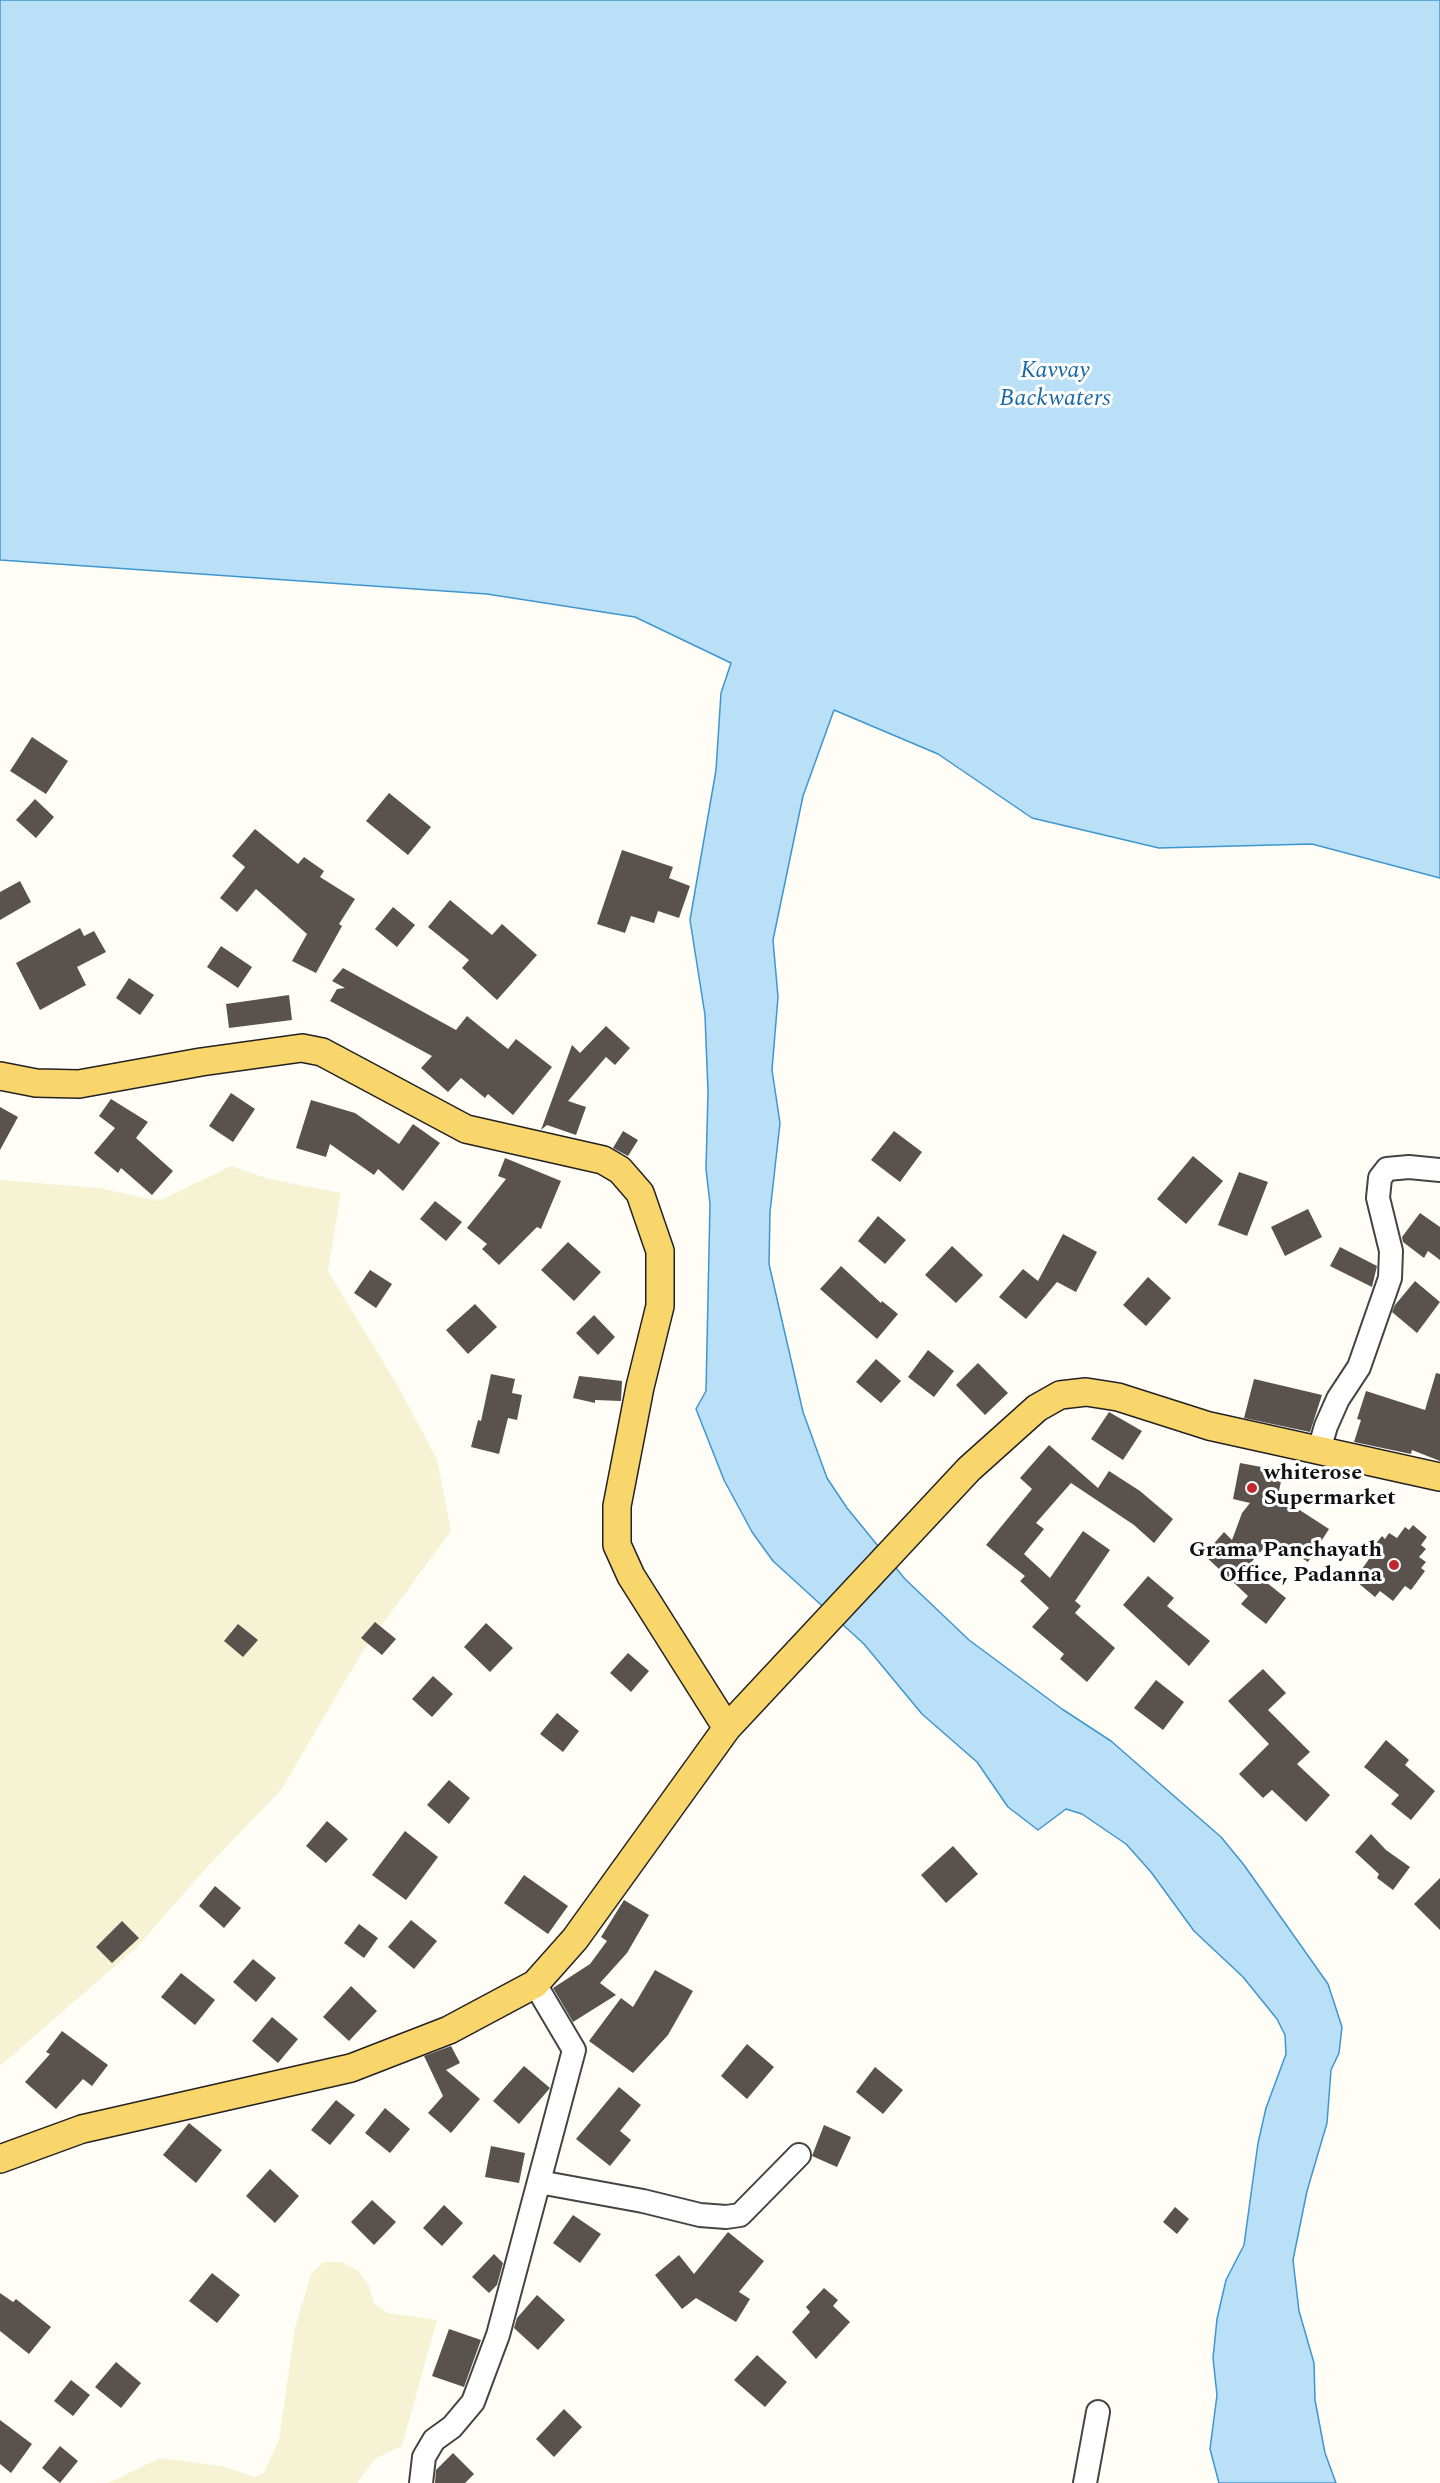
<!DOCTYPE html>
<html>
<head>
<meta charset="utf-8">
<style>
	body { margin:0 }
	canvas { display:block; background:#fffdf5 }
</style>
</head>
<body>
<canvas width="1440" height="2483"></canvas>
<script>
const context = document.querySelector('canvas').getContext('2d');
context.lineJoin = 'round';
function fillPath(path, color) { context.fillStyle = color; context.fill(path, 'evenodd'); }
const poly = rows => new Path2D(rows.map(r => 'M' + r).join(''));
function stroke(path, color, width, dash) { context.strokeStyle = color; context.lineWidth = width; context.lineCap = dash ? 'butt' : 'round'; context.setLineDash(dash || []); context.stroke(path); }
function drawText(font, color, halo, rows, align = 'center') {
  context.font = font + ' Spectral,serif'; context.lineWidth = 6; context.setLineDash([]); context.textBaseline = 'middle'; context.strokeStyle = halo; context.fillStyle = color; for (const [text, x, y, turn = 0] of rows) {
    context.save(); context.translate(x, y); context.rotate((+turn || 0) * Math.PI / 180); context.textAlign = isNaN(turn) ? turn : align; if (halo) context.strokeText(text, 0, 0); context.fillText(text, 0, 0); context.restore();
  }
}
fillPath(poly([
	[231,1166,269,1179,341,1193,328,1271,396,1383,437,1459,451,1531,364,1649,281,1790,207,1867,137,1947,0,2066,0,1180,99,1188,159,1201],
	[323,2262,342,2262,358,2271,369,2286,374,2303,387,2313,437,2320,402,2446,376,2458,357,2483,108,2483,160,2458,222,2466,255,2477,264,2473,279,2440,295,2328,311,2274]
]), '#f6f3d4');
const water = poly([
	[0,0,1440,0,1440,878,1312,844,1159,848,1032,818,938,754,834,710,803,796,773,940,778,997,772,1070,780,1123,770,1212,769,1264,803,1412,827,1478,847,1508,905,1579,969,1640,1062,1709,1111,1741,1221,1837,1244,1865,1328,1984,1342,2027,1339,2053,1331,2070,1327,2123,1307,2191,1293,2260,1299,2311,1314,2363,1315,2400,1325,2453,1336,2483,1219,2483,1210,2449,1217,2395,1213,2358,1217,2319,1226,2280,1244,2245,1258,2143,1266,2108,1286,2054,1285,2035,1277,2019,1243,1977,1194,1931,1151,1872,1126,1844,1082,1814,1066,1809,1038,1830,1008,1807,977,1762,922,1714,864,1644,773,1561,752,1532,724,1480,696,1409,706,1391,710,1204,706,1169,708,1092,705,1015,690,920,716,770,721,693,731,663,635,617,487,594,0,560,0,0]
]);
fillPath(water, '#b9e0f7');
stroke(water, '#3f96cf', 1.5);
fillPath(poly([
	[32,737,68,761,46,794,10,771],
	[389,793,431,827,408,855,366,821],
	[35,799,54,817,36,838,16,820],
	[255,829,298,864,304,857,324,871,320,877,355,899,339,924,342,926,316,973,292,961,307,934,256,889,237,912,220,898,245,867,232,856],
	[622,850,673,867,669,878,690,886,679,918,658,911,654,923,631,916,625,933,597,924],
	[20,881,31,902,0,920,0,892],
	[450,900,492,935,502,924,537,955,497,1000,462,968,469,960,428,927],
	[393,907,415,925,397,947,375,929],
	[80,928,84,936,94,931,106,952,77,967,86,985,40,1010,16,963],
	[221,946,252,967,238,988,207,967],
	[343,968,456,1030,467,1016,508,1049,516,1039,552,1067,513,1115,488,1094,485,1098,461,1078,448,1092,421,1068,432,1056,330,1001,337,989,345,988,332,981],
	[129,978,154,995,140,1015,116,998],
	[289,995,292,1020,229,1028,226,1004],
	[606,1026,630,1048,615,1065,606,1057,568,1101,586,1107,576,1135,547,1125,541,1130,572,1045,580,1053],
	[231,1093,255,1109,233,1142,209,1126],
	[111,1099,148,1122,136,1138,173,1171,152,1195,121,1168,118,1173,94,1153,115,1128,99,1116],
	[311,1100,355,1113,399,1144,413,1124,440,1143,403,1191,378,1169,374,1175,330,1144,326,1157,296,1148],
	[0,1107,18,1117,0,1150],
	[623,1131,638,1140,628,1156,613,1148],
	[894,1131,922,1152,900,1182,871,1160],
	[1193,1156,1223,1181,1186,1224,1157,1199],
	[505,1158,561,1181,541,1229,537,1227,499,1265,482,1249,487,1244,467,1228,506,1179,498,1176],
	[1239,1172,1268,1182,1247,1236,1218,1225],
	[435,1201,462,1222,446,1241,420,1219],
	[1308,1209,1322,1237,1285,1256,1271,1227],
	[1420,1213,1440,1227,1440,1260,1428,1251,1424,1258,1403,1242,1402,1237],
	[878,1216,906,1240,885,1264,858,1241],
	[1063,1234,1097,1252,1076,1292,1057,1282,1026,1319,999,1297,1023,1269,1038,1281],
	[568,1242,601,1272,574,1301,541,1270],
	[952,1246,983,1275,956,1303,925,1275],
	[1340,1247,1377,1266,1372,1287,1330,1266],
	[841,1266,881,1303,882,1301,898,1314,877,1339,820,1289],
	[370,1270,392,1284,376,1308,354,1293],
	[1148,1277,1171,1298,1146,1326,1123,1305],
	[1415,1281,1440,1302,1417,1333,1392,1312,1395,1305],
	[475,1304,497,1327,468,1354,446,1330],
	[594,1315,615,1337,598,1355,576,1333],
	[928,1350,954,1371,934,1397,908,1377],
	[876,1359,901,1381,881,1403,856,1382],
	[978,1363,1008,1393,985,1415,956,1385],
	[1436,1373,1440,1374,1440,1461,1412,1450,1411,1454,1354,1442,1361,1420,1357,1419,1366,1391,1425,1410],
	[491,1374,515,1379,512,1393,522,1395,517,1420,508,1418,499,1454,471,1447,478,1420,481,1421],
	[579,1376,622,1381,621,1401,595,1400,595,1403,573,1398],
	[1254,1379,1322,1395,1310,1432,1244,1418],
	[1109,1412,1142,1431,1123,1460,1091,1439],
	[1049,1445,1098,1488,1109,1471,1140,1491,1173,1519,1154,1543,1134,1525,1071,1483,1036,1523,1044,1529,1024,1554,1050,1578,1083,1531,1110,1550,1075,1601,1081,1606,1075,1613,1115,1648,1087,1682,1060,1659,1064,1654,1032,1627,1049,1608,1020,1581,1025,1576,986,1545,1032,1489,1020,1478],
	[1240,1463,1283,1471,1278,1496,1329,1529,1308,1562,1272,1539,1247,1567,1286,1598,1266,1624,1241,1604,1248,1596,1204,1555,1224,1532,1232,1540,1242,1513,1250,1503,1233,1499],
	[1413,1525,1427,1537,1421,1545,1426,1549,1419,1557,1426,1562,1421,1568,1425,1571,1411,1590,1405,1586,1393,1601,1380,1591,1375,1597,1357,1582,1365,1572,1362,1569,1369,1559,1366,1556,1382,1536,1385,1539,1389,1533,1397,1538,1405,1527,1409,1530],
	[1148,1576,1174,1598,1167,1606,1210,1641,1189,1666,1123,1605],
	[375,1622,396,1639,382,1655,361,1638],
	[486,1623,513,1648,490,1672,464,1647],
	[238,1624,258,1640,243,1657,224,1641],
	[628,1653,649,1671,631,1692,610,1673],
	[1263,1669,1286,1693,1268,1710,1310,1752,1297,1764,1330,1795,1306,1822,1272,1790,1263,1798,1239,1774,1269,1744,1228,1701],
	[433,1676,453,1694,432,1717,412,1699],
	[1156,1680,1184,1702,1163,1730,1134,1708],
	[557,1713,579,1731,563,1752,540,1734],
	[1386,1740,1409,1760,1405,1765,1435,1791,1411,1820,1391,1804,1399,1795,1364,1767],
	[449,1780,470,1798,449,1824,427,1805],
	[327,1821,348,1839,326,1863,306,1846],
	[405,1831,438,1857,406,1900,372,1875],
	[1371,1834,1386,1850,1410,1867,1393,1890,1377,1878,1379,1874,1355,1852],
	[953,1846,978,1874,946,1903,921,1875],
	[524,1875,568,1906,548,1934,504,1903],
	[1440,1878,1440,1930,1414,1904],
	[215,1886,241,1908,224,1928,199,1906],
	[624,1900,649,1915,627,1953,600,1983,616,1995,573,2022,553,1988,590,1964,607,1941,601,1937],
	[411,1920,437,1941,414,1969,388,1947],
	[122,1921,139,1938,112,1963,96,1947],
	[359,1924,378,1938,364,1958,344,1943],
	[253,1959,276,1978,256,2002,233,1982],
	[655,1970,693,1991,668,2035,633,2073,589,2041,621,1998,633,2007],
	[181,1973,215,2000,195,2025,161,1997],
	[351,1986,377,2011,349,2041,323,2017],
	[272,2017,298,2039,278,2063,252,2041],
	[62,2031,108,2065,92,2086,83,2079,56,2109,25,2082,50,2054,46,2052],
	[747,2044,774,2067,747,2099,721,2076],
	[451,2046,460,2063,446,2070,480,2099,451,2133,428,2113,443,2096,424,2056],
	[524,2066,550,2088,519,2124,493,2101],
	[875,2067,903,2090,883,2114,856,2092],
	[619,2087,641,2105,620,2131,631,2140,610,2166,576,2139],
	[336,2100,355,2115,330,2145,311,2130],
	[385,2108,410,2129,390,2153,365,2133],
	[189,2123,222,2150,196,2183,163,2155],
	[824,2125,851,2137,837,2167,812,2156],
	[491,2146,525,2153,519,2183,485,2177],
	[270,2169,299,2196,275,2223,246,2196],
	[372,2200,396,2222,374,2245,351,2222],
	[444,2205,463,2223,442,2246,423,2228],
	[1175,2207,1189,2219,1177,2234,1163,2222],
	[573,2215,601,2234,580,2263,553,2243],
	[728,2232,764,2261,739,2292,750,2299,736,2322,696,2298,682,2309,655,2275,679,2255,694,2274],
	[494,2254,503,2263,497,2285,489,2293,472,2277],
	[212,2273,240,2295,217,2323,189,2301],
	[824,2288,838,2300,833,2306,850,2322,816,2359,792,2332,810,2312,806,2307],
	[0,2293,13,2302,16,2299,51,2327,29,2354,0,2331],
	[537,2295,565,2320,538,2350,514,2328,517,2318],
	[449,2329,481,2340,464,2387,432,2376],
	[757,2355,787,2382,765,2407,734,2380],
	[116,2362,141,2383,121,2408,95,2387],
	[71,2380,90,2395,73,2416,54,2401],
	[564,2409,582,2427,554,2457,536,2439],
	[0,2420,32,2444,11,2473,0,2464],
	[60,2446,78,2461,60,2483,42,2468],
	[453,2453,474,2474,465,2483,435,2483,436,2470]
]), '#5a524d');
const minor = poly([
	[1319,1450,1326,1426,1338,1399,1359,1367,1390,1278,1391,1251,1378,1198,1380,1178,1387,1169,1409,1167,1440,1170],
	[539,2182,643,2201,700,2215,726,2217,740,2215,799,2155],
	[421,2483,424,2457,434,2440,452,2427,473,2402,498,2335,574,2050,535,1984],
	[1085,2483,1098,2412]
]);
const major = poly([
	[0,1076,36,1083,79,1084,201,1062,302,1048,322,1052,466,1129,603,1160,620,1170,640,1193,660,1251,660,1306,640,1387,617,1506,617,1545,631,1576,727,1728],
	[0,2159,82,2129,351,2068,449,2030,535,1984,575,1939,727,1728,969,1469,1037,1408,1060,1395,1086,1392,1118,1397,1209,1426,1440,1477]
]);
stroke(minor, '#444', 26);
stroke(major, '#222', 30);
stroke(minor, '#fff', 22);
stroke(major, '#f9d66b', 27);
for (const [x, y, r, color] of [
	[1252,1488,6,"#c4262e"],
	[1394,1565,6,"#c4262e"]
]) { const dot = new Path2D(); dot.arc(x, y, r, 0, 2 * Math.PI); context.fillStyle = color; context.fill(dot); stroke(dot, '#fff', 2); }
drawText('bold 22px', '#111', '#fff', [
	["whiterose",1264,1475],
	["Supermarket",1264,1500],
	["Grama Panchayath",1382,1552,"right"],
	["Office, Padanna",1382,1577,"right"]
], 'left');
drawText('italic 24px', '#1768a6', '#fff', [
	["Kavvay",1055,372],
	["Backwaters",1055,400]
]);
</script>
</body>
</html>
